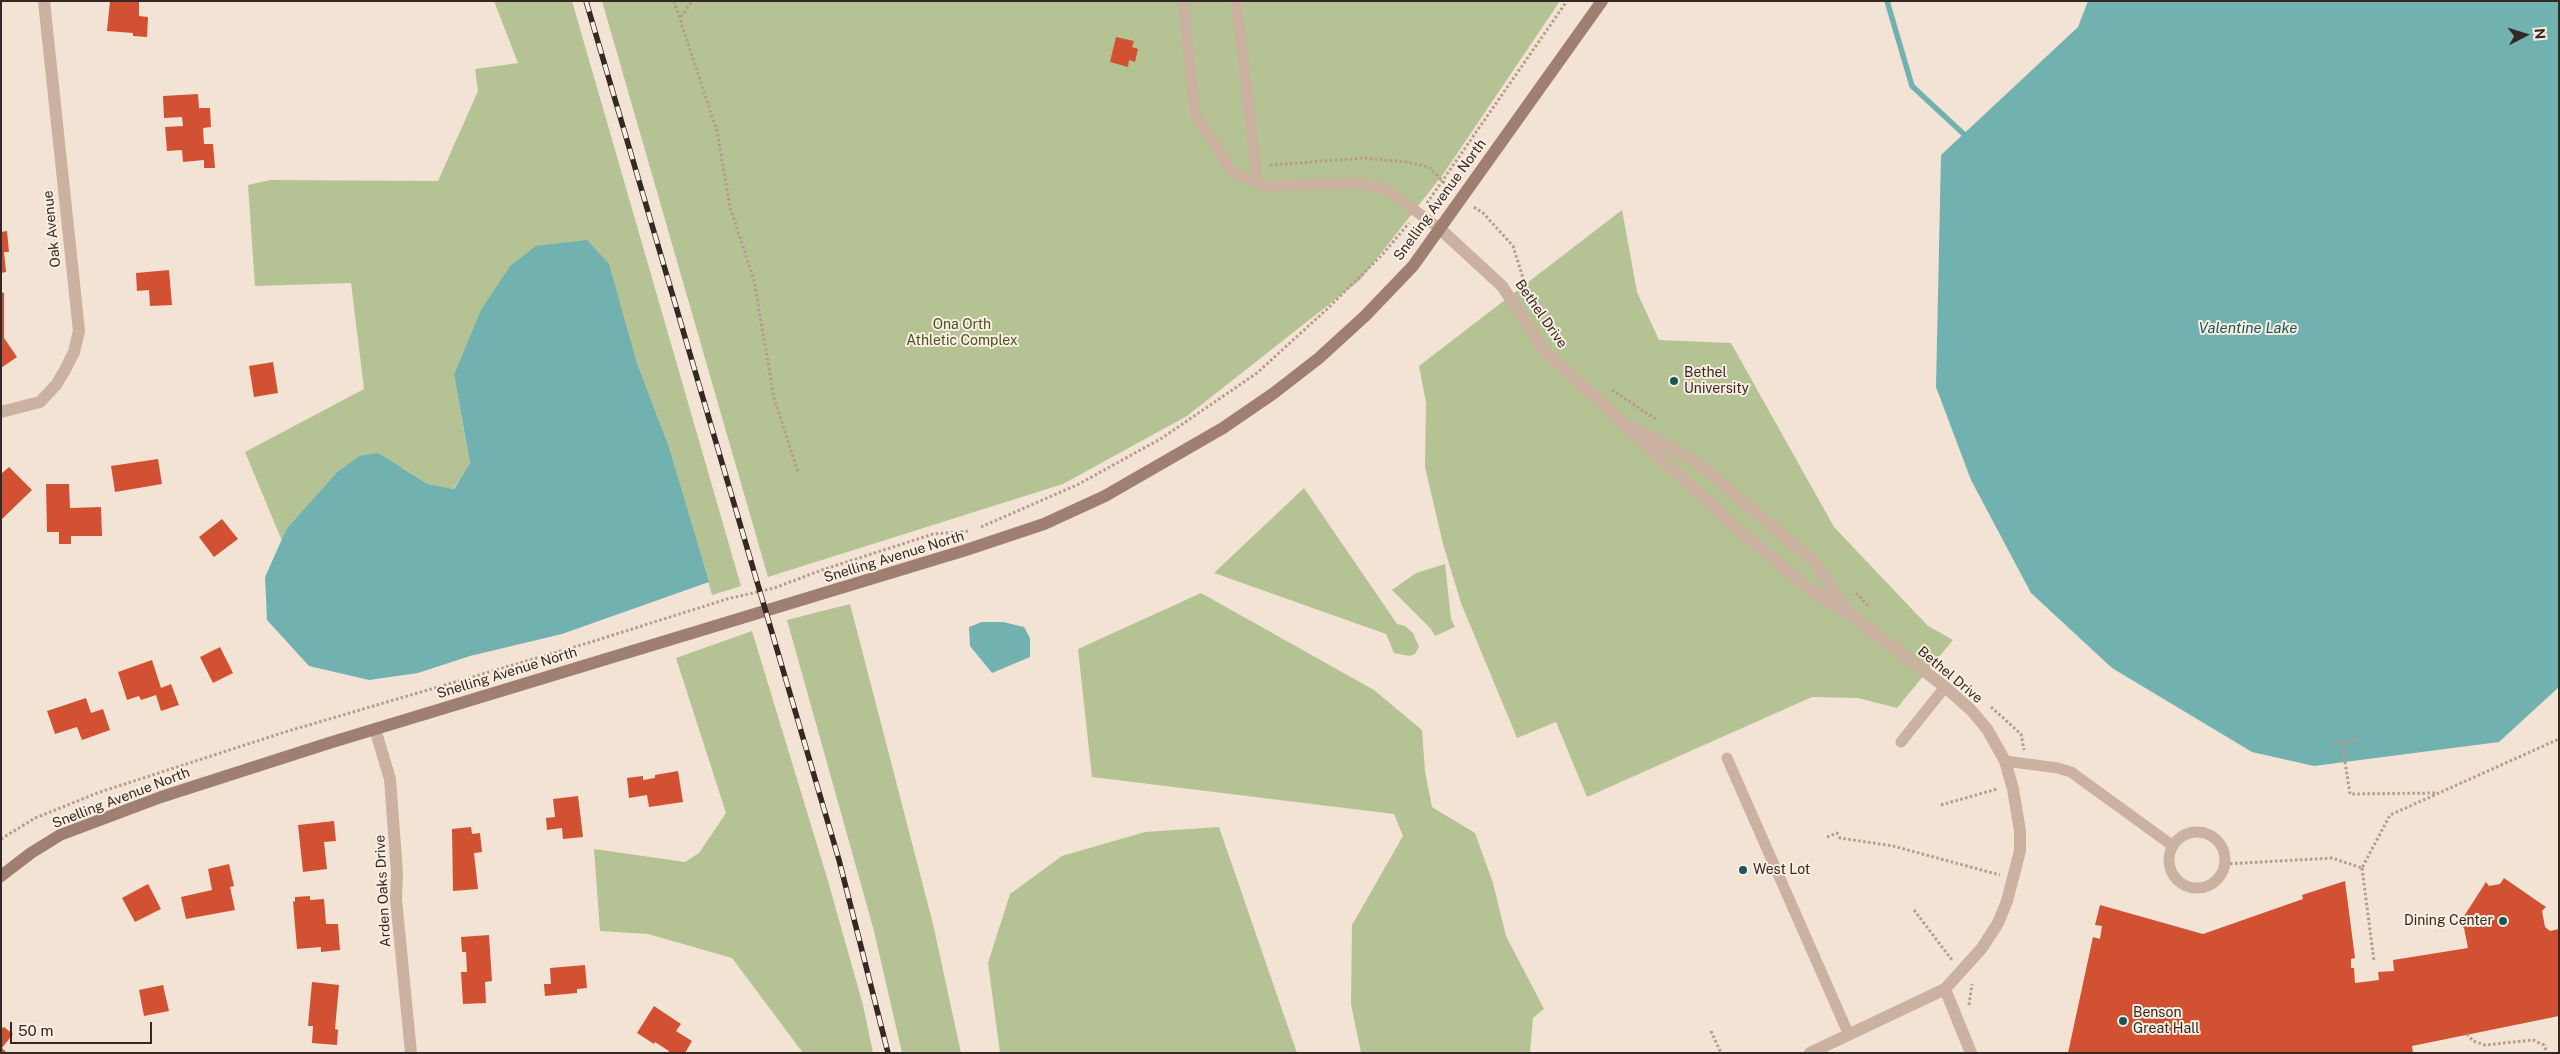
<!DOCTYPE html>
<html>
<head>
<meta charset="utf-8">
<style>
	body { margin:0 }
	#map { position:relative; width:2560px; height:1054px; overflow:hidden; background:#f3e3d4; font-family:"Public Sans",sans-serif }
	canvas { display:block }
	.frame { position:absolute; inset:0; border:2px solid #342824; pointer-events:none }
	.north { position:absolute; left:2500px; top:10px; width:50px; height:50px; -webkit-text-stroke:4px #faede1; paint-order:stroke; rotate:85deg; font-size:14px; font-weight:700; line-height:20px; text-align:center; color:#342824 }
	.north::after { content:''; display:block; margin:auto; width:18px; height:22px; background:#342824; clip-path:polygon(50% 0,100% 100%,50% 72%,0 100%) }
	.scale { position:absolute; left:10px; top:1022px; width:142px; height:22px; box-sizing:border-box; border:2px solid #342824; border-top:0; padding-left:6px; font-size:15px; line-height:18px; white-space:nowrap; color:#342824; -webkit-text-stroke:4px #faede1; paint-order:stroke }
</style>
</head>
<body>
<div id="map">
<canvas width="2560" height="1054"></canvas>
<div class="frame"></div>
<div class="north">N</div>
<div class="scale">50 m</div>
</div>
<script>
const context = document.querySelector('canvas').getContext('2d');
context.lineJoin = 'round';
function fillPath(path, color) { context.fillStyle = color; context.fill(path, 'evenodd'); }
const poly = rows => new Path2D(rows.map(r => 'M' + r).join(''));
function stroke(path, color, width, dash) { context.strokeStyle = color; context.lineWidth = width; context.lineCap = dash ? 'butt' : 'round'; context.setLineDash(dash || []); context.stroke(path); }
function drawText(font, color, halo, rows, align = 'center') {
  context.font = font + ' "Public Sans",sans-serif'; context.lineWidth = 4; context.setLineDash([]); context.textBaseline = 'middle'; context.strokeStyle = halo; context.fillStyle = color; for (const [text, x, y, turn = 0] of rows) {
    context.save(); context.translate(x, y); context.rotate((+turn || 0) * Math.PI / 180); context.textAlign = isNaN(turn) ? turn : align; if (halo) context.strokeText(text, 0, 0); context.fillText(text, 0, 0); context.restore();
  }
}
fillPath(poly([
	[494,1,572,1,741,586,712,595,669,447,636,360,454,375,470,464,453,489,428,484,403,468,359,456,337,472,287,528,282,541,245,452,364,389,351,283,255,286,248,185,270,180,438,181,478,91,475,69,518,63],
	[602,1,1560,1,1444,173,1360,280,1187,416,1063,484,768,577],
	[1622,210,1637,292,1659,340,1731,343,1834,527,1928,626,1953,640,1897,708,1858,698,1812,697,1587,797,1556,722,1517,738,1461,603,1443,544,1425,467,1426,403,1419,366],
	[1304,488,1397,624,1405,626,1413,633,1419,647,1415,654,1409,656,1394,653,1386,634,1214,573],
	[1445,564,1451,619,1455,627,1435,636,1431,629,1392,590,1416,573],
	[1201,593,1374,690,1422,730,1425,771,1432,807,1475,833,1493,883,1506,936,1544,1009,1533,1018,1530,1053,1361,1053,1351,1004,1352,925,1403,836,1394,814,1092,777,1078,649],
	[850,604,933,924,961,1053,902,1053,874,931,787,620],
	[752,631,828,881,863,1005,873,1053,803,1053,732,958,648,934,600,931,594,849,685,862,699,853,726,813,676,658],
	[1219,827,1297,1053,1000,1053,988,963,1010,894,1062,856,1145,832]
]), '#b5c394');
fillPath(poly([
	[2088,1,2559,1,2559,687,2499,742,2314,766,2252,752,2112,668,2031,593,1971,480,1936,387,1941,155,2078,27],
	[587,240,609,264,636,360,669,447,709,582,562,634,470,656,418,673,369,680,309,666,267,620,265,577,287,528,337,472,359,456,378,453,428,484,454,489,470,463,454,375,481,310,510,266,536,246],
	[982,622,1003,622,1024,627,1030,638,1030,657,992,673,970,646,969,627]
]), '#71b2b1');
stroke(poly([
	[1887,1,1912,86,1968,138]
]), '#71b2b1', 5.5);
fillPath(poly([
	[110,1,139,1,139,16,148,17,147,37,133,36,133,33,107,31],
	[1116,37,1134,41,1132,47,1138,49,1135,62,1129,60,1128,67,1110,62],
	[198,94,199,108,210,108,211,127,203,128,204,144,213,144,215,168,204,168,204,160,183,162,182,150,167,151,165,127,183,126,182,117,164,118,163,96],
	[7,231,9,252,4,252,6,272,1,273,1,232],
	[169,270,172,305,150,306,149,290,137,291,136,273],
	[1,292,4,293,4,338,17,357,1,368],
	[273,362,278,393,254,397,249,366],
	[158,459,162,484,115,492,111,466],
	[9,467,32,490,1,520,1,474],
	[46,484,69,484,70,508,101,507,102,536,71,536,71,544,59,544,59,532,47,532],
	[222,519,238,539,214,557,199,537],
	[220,647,233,673,213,683,200,657],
	[152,660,161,688,171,684,179,705,161,711,156,695,141,700,139,696,127,700,118,672],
	[86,698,91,713,103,709,110,730,82,740,77,727,55,734,47,711],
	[678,771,683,802,649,807,647,795,629,798,627,778,643,776,643,780,655,778,655,775],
	[578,796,583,837,563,839,562,828,547,830,546,818,555,817,553,799],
	[334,821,336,841,324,842,327,869,303,872,298,825],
	[471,827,472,834,480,833,482,852,474,853,478,889,453,891,452,829],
	[229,864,234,886,230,887,235,910,186,919,181,897,212,890,208,869],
	[2504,878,2546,907,2542,911,2545,927,2550,931,2559,929,2559,1016,2412,1046,2413,1053,2068,1053,2093,937,2100,939,2102,926,2095,925,2100,905,2203,934,2303,899,2302,895,2345,881,2355,958,2351,959,2351,968,2354,968,2355,983,2379,980,2378,972,2394,971,2393,960,2468,948,2464,928,2459,924,2486,882,2489,886,2500,884],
	[148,884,161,909,135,922,122,898],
	[310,896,310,900,324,899,326,924,338,924,340,950,321,952,321,947,297,949,293,901,295,902,295,897],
	[489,935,492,981,485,982,486,1003,463,1004,461,972,467,972,466,952,462,952,461,937],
	[585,965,587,988,577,989,577,993,545,996,544,984,551,984,550,968],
	[312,982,339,985,335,1029,338,1030,337,1045,312,1043,313,1026,308,1026],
	[163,985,169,1011,144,1016,139,990],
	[654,1006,681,1024,676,1031,692,1041,685,1053,668,1053,669,1051,655,1042,654,1044,637,1033],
	[4,1027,13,1034,2,1048,7,1053,1,1053,1,1029]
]), '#d25133');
stroke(poly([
	[674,1,717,131,730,207,754,280,774,398,798,472],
	[681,17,692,1],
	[1270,165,1365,158,1406,162,1429,167,1451,190],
	[1427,203,1567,1],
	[1474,207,1483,213,1513,246,1528,294],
	[1545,320,1564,345],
	[1612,390,1657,420],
	[981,527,1079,484,1162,438,1257,373,1326,310,1382,255,1409,223],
	[1856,593,1870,608],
	[1991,707,2021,734,2024,750],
	[2342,742,2350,794,2437,793],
	[2332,744,2360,739],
	[1941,805,1997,789],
	[1827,837,1837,833,1840,838,1893,846,2000,875],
	[1,839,35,818,100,792,285,732,591,642,727,599,774,588,822,570,933,534,970,531],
	[2225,864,2332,858,2362,868,2390,815,2559,739],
	[2362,868,2374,961],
	[1914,910,1952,960],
	[1969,1005,1972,984],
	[1711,1031,1721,1053],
	[2467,1034,2473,1041,2485,1045,2533,1040,2544,1045,2547,1053]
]), '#b79b8a', 3, [2.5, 2.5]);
stroke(poly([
	[1183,1,1195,113,1232,172,1264,186,1352,183,1384,188,1439,228],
	[1236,1,1256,166,1256,183],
	[1901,742,1945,687],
	[1727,758,1849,1035],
	[2005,761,2058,768,2071,772,2173,846],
	'2169 860a28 28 0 1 1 56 0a28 28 0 1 1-56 0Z'
]), '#cbb1a0', 11);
stroke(poly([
	[1439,228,1502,286,1544,350,1732,524,1813,592,1847,612,1945,687,1971,710,1987,729,2005,761,2013,789,2020,831,2020,851,2007,901,1998,923,1982,948,1945,989,1971,1053],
	[1,412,40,402,56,385,65,370,74,352,79,331,44,1],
	[1634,428,1695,461,1814,561,1846,609],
	[375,729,390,779,397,873,396,899,411,1053],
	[1810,1053,1945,989]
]), '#cbb1a0', 12);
stroke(poly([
	[1,876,31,853,60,835,161,797,329,743,966,550,1044,524,1105,496,1223,428,1274,393,1319,358,1365,316,1413,266,1602,1]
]), '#9f7f71', 12);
const rail = poly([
	[586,1,839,860,888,1053]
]);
stroke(rail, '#342824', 5.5);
stroke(rail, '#faede1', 4, [11]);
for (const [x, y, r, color] of [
	[1674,381,5,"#165859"],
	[1743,870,5,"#165859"],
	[2503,921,5,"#165859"],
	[2123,1021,5,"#165859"]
]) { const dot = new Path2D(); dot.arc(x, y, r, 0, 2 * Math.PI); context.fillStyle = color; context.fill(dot); stroke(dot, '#faede1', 2); }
drawText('14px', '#342824', '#faede1', [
	["Snelling Avenue North",1440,200,-54],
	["Oak Avenue",52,229,-96],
	["Bethel Drive",1541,314,55],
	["Snelling Avenue North",894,557,-17],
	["Snelling Avenue North",507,673,-17],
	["Bethel Drive",1950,675,40],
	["Snelling Avenue North",121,798,-21],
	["Arden Oaks Drive",383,891,-93]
]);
drawText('14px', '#465525', '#faede1', [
	["Ona Orth",962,325],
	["Athletic Complex",962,341]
]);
drawText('14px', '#342824', '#faede1', [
	["Bethel",1684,373],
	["University",1684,389],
	["West Lot",1753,870],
	["Dining Center",2493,921,"right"],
	["Benson",2133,1013],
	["Great Hall",2133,1029]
], 'left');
drawText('italic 15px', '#165859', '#faede1', [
	["Valentine Lake",2248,328]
]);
</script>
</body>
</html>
